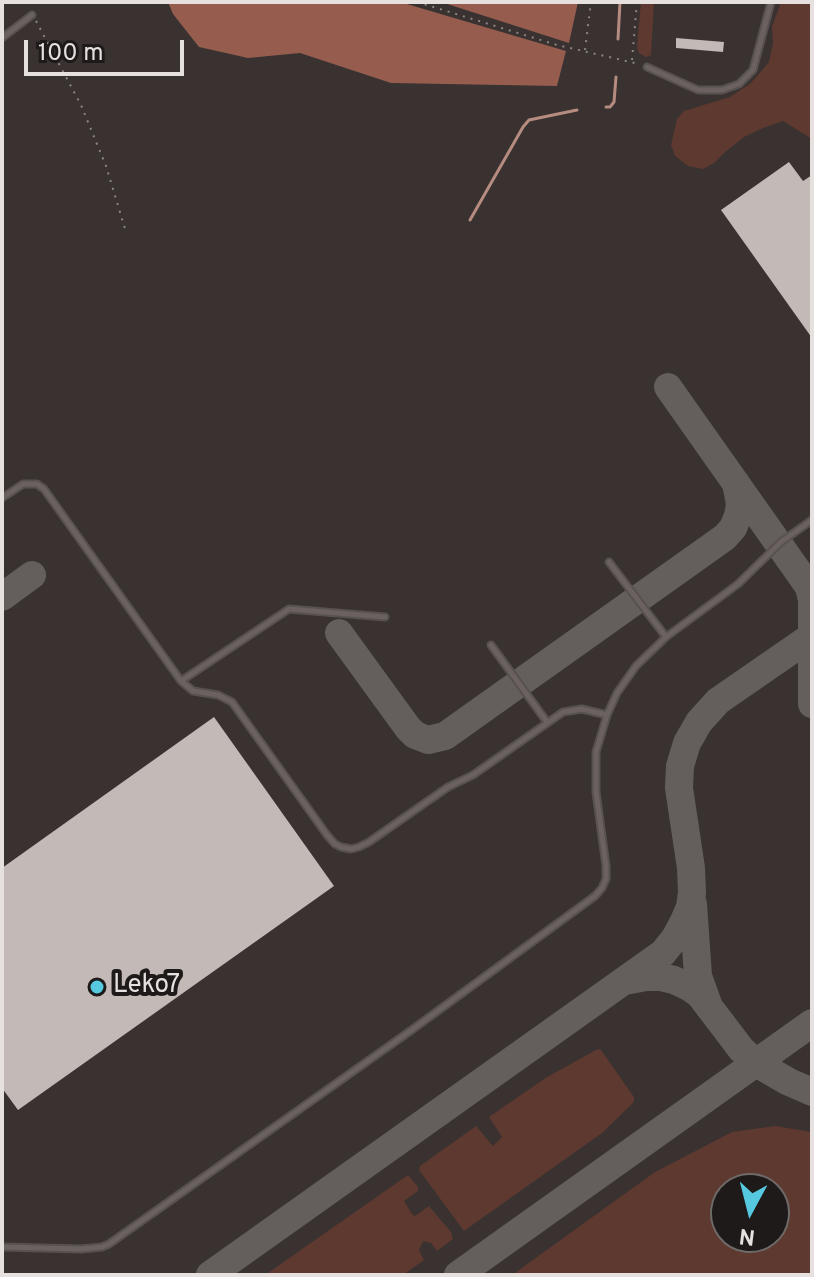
<!DOCTYPE html>
<html>
<head>
<meta charset="utf-8">
<style>
	body { margin:0 }
	#map { position:relative; width:814px; height:1277px; overflow:hidden; background:#393230; font-family:Overpass,sans-serif }
	canvas { display:block }
	.frame { position:absolute; inset:0; border:4px solid #e6e1df; pointer-events:none }
	.north { position:absolute; left:710px; top:1173px; width:80px; height:80px; box-sizing:border-box; background:#1e1a19; border:2px solid #6e6a68; border-radius:50%; rotate:187deg; font-size:22px; font-weight:700; line-height:32px; text-align:center; color:#e6e1df }
	.north::after { content:''; display:block; margin:auto; width:28px; height:36px; background:#56c9e1; clip-path:polygon(50% 0,100% 100%,50% 72%,0 100%) }
	.scale { position:absolute; left:24px; top:40px; width:160px; height:36px; box-sizing:border-box; border:4px solid #e6e1df; border-top:0; padding-left:10px; font-size:24px; line-height:28px; white-space:nowrap; color:#e6e1df; -webkit-text-stroke:6px #1e1a19; paint-order:stroke }
</style>
</head>
<body>
<div id="map">
<canvas width="814" height="1277"></canvas>
<div class="frame"></div>
<div class="north">N</div>
<div class="scale">100 m</div>
</div>
<script>
const context = document.querySelector('canvas').getContext('2d');
context.lineJoin = 'round';
function fillPath(path, color) { context.fillStyle = color; context.fill(path, 'evenodd'); }
const poly = rows => new Path2D(rows.map(r => 'M' + r).join(''));
function stroke(path, color, width, dash) { context.strokeStyle = color; context.lineWidth = width; context.lineCap = dash ? 'butt' : 'round'; context.setLineDash(dash || []); context.stroke(path); }
function drawText(font, color, halo, rows, align = 'center') {
  context.font = font + ' Overpass,sans-serif'; context.lineWidth = 8; context.setLineDash([]); context.textBaseline = 'middle'; context.strokeStyle = halo; context.fillStyle = color; for (const [text, x, y, turn = 0] of rows) {
    context.save(); context.translate(x, y); context.rotate((+turn || 0) * Math.PI / 180); context.textAlign = isNaN(turn) ? turn : align; if (halo) context.strokeText(text, 0, 0); context.fillText(text, 0, 0); context.restore();
  }
}
fillPath(poly([
	[641,2,654,2,651,55,646,57,639,53,637,47],
	[781,2,812,2,812,139,783,121,763,128,744,137,724,153,714,163,703,169,688,166,675,156,671,145,677,119,684,111,730,97,751,83,769,62,773,43,772,27],
	[598,1049,601,1050,634,1097,634,1102,602,1133,464,1231,419,1170,420,1166,476,1126,493,1146,502,1137,489,1117,547,1077],
	[775,1126,812,1132,812,1275,512,1275,655,1172,732,1132],
	[774,1189,774,1237,726,1237,726,1189],
	[408,1175,418,1187,418,1191,404,1201,412,1214,415,1216,429,1206,451,1232,453,1239,437,1251,431,1243,423,1241,419,1250,424,1260,403,1275,265,1275]
]), '#5e3930');
fillPath(poly([
	[168,2,400,2,566,51,557,86,391,83,300,53,248,58,199,47,173,14],
	[441,2,578,2,569,43]
]), '#965d4f');
stroke(poly([
	[618,39,620,2],
	[606,107,610,107,614,102,616,77],
	[470,220,523,127,529,120,577,110]
]), '#b68c81', 3);
stroke(poly([
	[668,387,809,587,812,600,812,704],
	[2,597,32,575],
	[339,633,408,728,415,735,428,740,445,736,725,537,733,528,738,516,740,504,736,483],
	[693,904,698,976,708,1004],
	[625,981,646,977,661,977,674,980,689,987,700,995,741,1049,756,1063,789,1082,812,1092],
	[210,1275,663,953,675,938,684,921,690,907,692,893,691,868,679,788,680,766,687,743,699,722,718,701,812,636],
	[458,1275,812,1023]
]), '#645e5c', 28);
fillPath(poly([
	[676,38,724,42,723,52,676,48],
	[789,162,803,181,812,175,812,338,721,210],
	[214,717,334,886,18,1110,2,1088,2,868]
]), '#c3b9b7');
const lane = poly([
	[2,38,32,15],
	[647,67,698,90,722,90,739,84,753,70,771,2],
	[2,498,23,484,37,484,44,489,181,681,193,691,218,695,232,702,327,835,335,844,341,847,351,849,359,847,369,842,448,787,473,775,563,712,582,709,607,715],
	[609,562,666,637],
	[491,645,547,722],
	[181,681,289,609,385,617],
	[2,1247,81,1249,102,1247,109,1244,413,1029,595,896,602,888,606,879,606,866,596,792,596,752,607,715,617,693,636,666,666,637,738,584,781,542,812,520]
]);
stroke(lane, '#575150', 9);
stroke(poly([
	[417,2,557,45,639,64],
	[36,21,81,105,106,166,126,232],
	[585,50,591,2],
	[632,60,637,2]
]), '#8c8684', 2, [2, 6]);
stroke(lane, '#6b6260', 5);
for (const [x, y, r, color] of [
	[97,987,8,"#56c9e1"]
]) { const dot = new Path2D(); dot.arc(x, y, r, 0, 2 * Math.PI); context.fillStyle = color; context.fill(dot); stroke(dot, '#1e1a19', 3); }
drawText('26px', '#e6e1df', '#1e1a19', [
	["Leko7",113,987]
], 'left');
</script>
</body>
</html>
